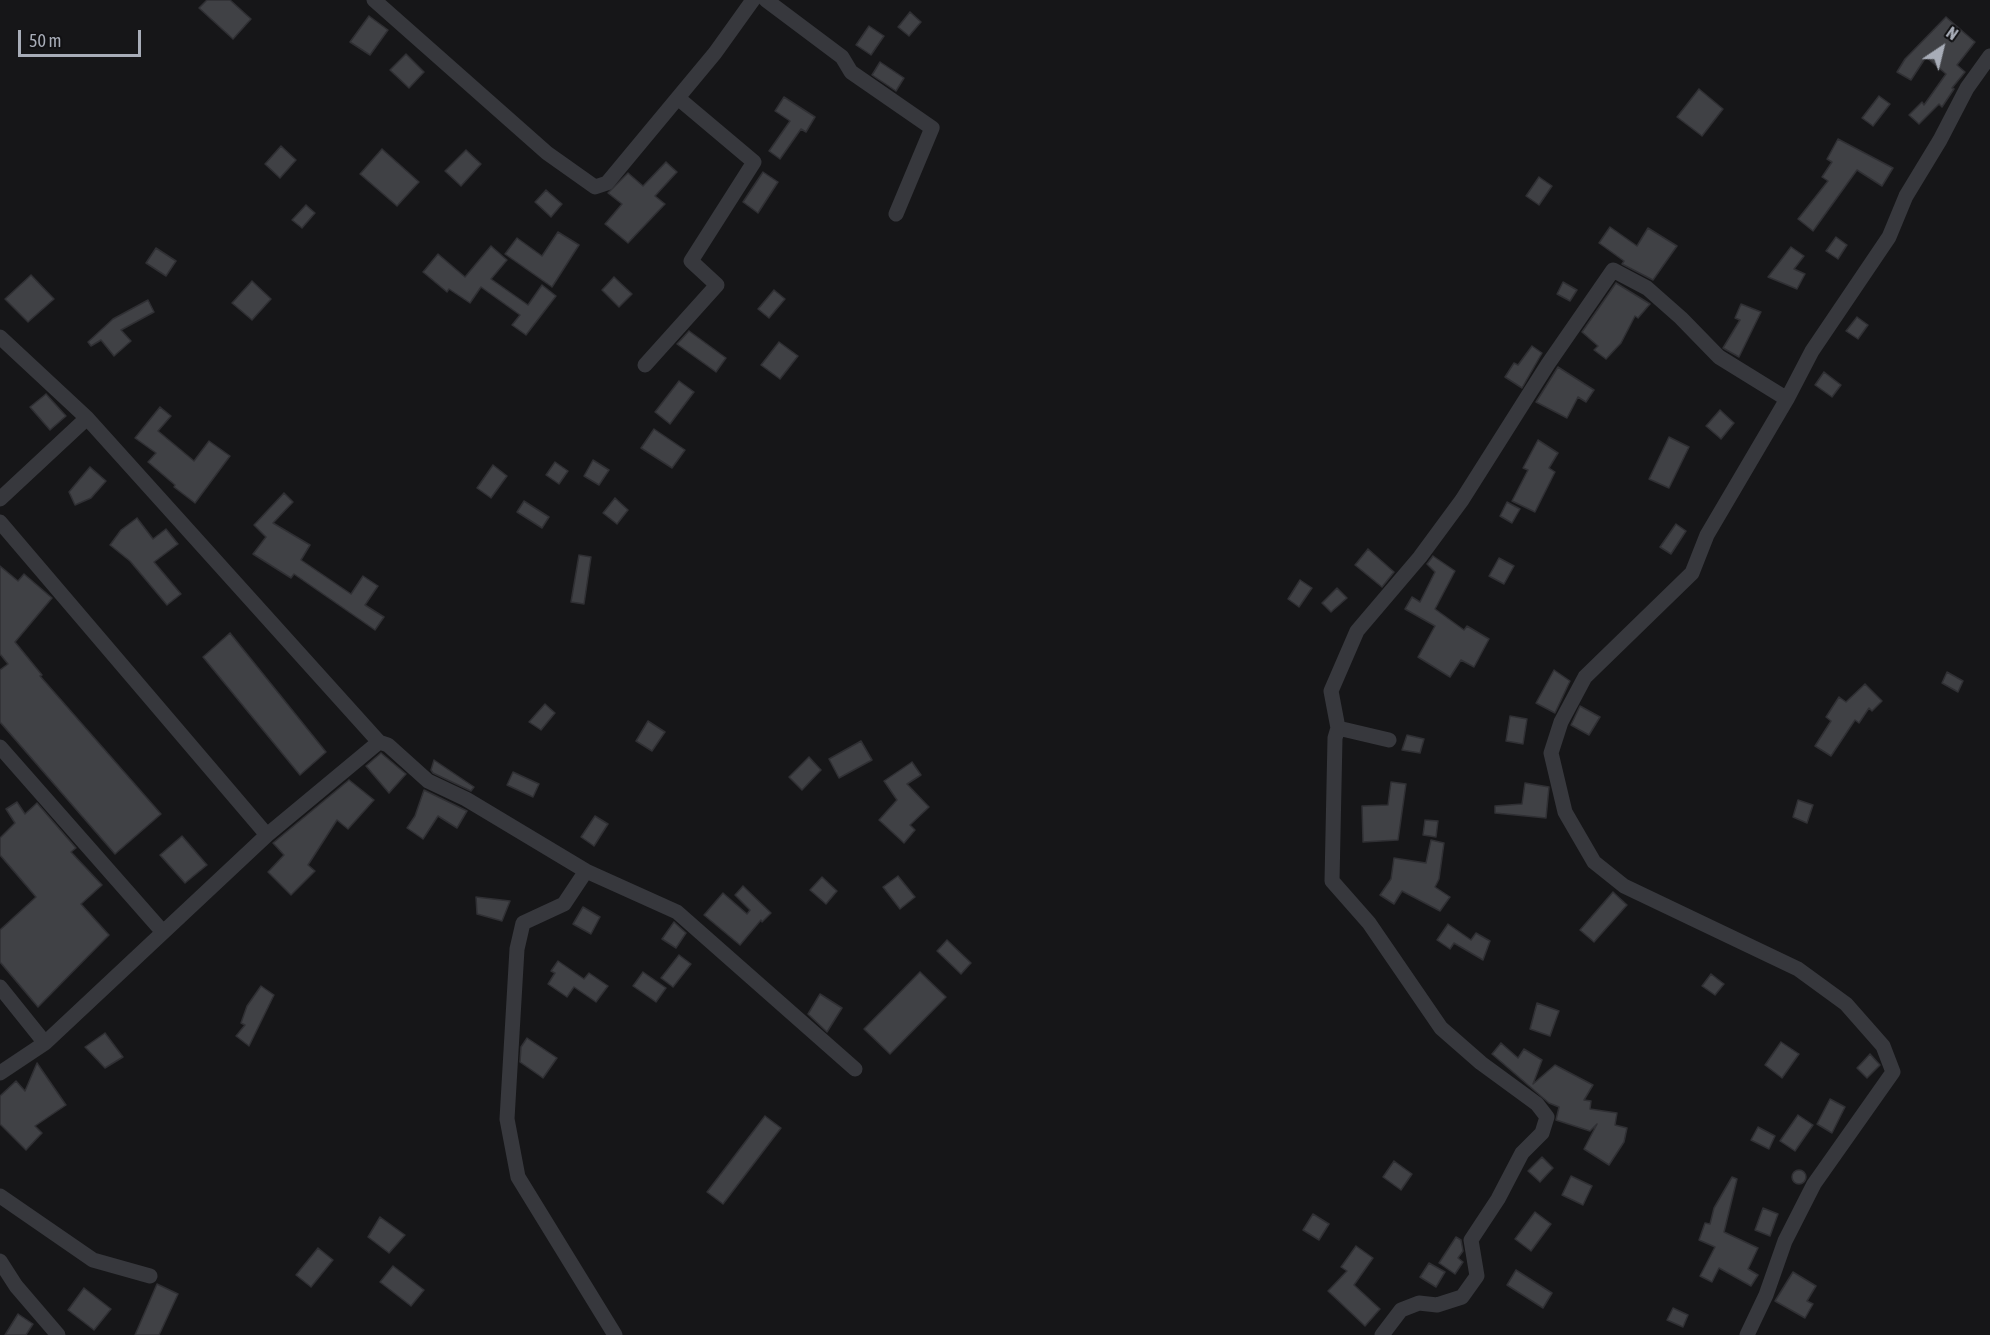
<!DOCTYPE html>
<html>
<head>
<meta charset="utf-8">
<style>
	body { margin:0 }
	#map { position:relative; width:1990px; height:1335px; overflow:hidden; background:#161618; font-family:"Asap Condensed",sans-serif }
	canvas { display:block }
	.north { position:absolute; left:1912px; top:18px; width:60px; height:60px; -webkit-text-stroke:4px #111113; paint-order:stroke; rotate:35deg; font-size:16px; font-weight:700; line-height:24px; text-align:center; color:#a8adb8 }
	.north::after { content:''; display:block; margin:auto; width:21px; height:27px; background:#a8adb8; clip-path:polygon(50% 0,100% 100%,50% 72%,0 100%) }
	.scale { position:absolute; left:18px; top:30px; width:123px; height:27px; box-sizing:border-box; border:3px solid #a8adb8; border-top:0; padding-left:8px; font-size:18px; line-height:21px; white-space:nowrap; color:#a8adb8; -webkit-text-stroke:4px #111113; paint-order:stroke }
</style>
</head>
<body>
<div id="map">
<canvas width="1990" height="1335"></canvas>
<div class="north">N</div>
<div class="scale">50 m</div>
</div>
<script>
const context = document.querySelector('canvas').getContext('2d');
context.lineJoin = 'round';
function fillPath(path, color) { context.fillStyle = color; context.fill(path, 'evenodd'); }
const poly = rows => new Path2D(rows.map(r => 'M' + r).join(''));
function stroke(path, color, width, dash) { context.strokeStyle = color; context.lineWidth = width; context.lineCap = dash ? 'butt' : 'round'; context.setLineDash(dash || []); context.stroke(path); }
const building = poly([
	[207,0,230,0,251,19,233,39,199,8,207,0],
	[910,12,921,22,909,36,898,27,910,12],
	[369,16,388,30,370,55,350,42,369,16],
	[1946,17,1975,42,1957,65,1965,72,1952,88,1954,89,1942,107,1939,104,1919,124,1909,115,1922,102,1924,105,1946,74,1926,57,1911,80,1897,72,1905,59,1946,17],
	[869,26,884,36,871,55,856,45,869,26],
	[406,54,424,72,409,88,390,70,406,54],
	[880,62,904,78,896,91,872,75,880,62],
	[1699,89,1723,109,1702,136,1677,117,1699,89],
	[1879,96,1890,104,1873,126,1862,118,1879,96],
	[784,97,815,117,806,132,801,129,780,159,769,151,790,121,775,111,784,97],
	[1838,139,1893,168,1882,186,1857,170,1813,231,1798,219,1828,181,1822,177,1832,162,1827,159,1838,139],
	[281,146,296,160,280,178,265,164,281,146],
	[382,149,419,182,397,206,360,174,382,149],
	[466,150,481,164,461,186,445,171,466,150],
	[666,162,677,172,655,196,665,204,628,243,605,224,622,204,608,193,628,173,643,186,666,162],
	[763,172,778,182,758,213,743,202,763,172],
	[1539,177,1552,186,1539,205,1526,196,1539,177],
	[546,190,562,204,551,217,535,202,546,190],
	[306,205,315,213,302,228,292,220,306,205],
	[1610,227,1637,246,1648,228,1677,246,1653,280,1622,264,1624,261,1599,243,1610,227],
	[558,232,579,245,552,287,505,254,517,238,542,256,558,232],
	[1836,237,1847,245,1838,259,1826,251,1836,237],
	[491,246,507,260,491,279,528,305,542,285,556,296,526,335,512,325,520,315,481,287,470,303,449,289,447,292,423,272,438,254,465,277,491,246],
	[1791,247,1804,256,1794,269,1805,274,1797,289,1768,277,1791,247],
	[156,248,176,261,166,276,146,263,156,248],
	[31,275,54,299,28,322,5,299,31,275],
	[614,277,632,294,619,307,602,290,614,277],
	[252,281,271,299,252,320,232,303,252,281],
	[1563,282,1577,290,1570,301,1557,294,1563,282],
	[1616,283,1650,304,1638,318,1635,316,1621,343,1606,359,1594,350,1598,346,1582,332,1616,283],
	[774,290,785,299,769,318,758,309,774,290],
	[148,300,154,312,121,330,131,341,114,356,101,340,91,346,88,342,113,319,148,300],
	[1741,304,1761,312,1739,357,1723,348,1740,320,1735,318,1741,304],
	[1857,317,1868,325,1858,339,1846,331,1857,317],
	[689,331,726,358,716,372,677,344,689,331],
	[779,342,798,356,780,379,761,365,779,342],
	[1532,346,1542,353,1522,388,1505,377,1514,363,1518,365,1532,346],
	[1558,367,1594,390,1586,402,1578,397,1567,418,1536,402,1558,367],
	[1824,372,1841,385,1832,397,1815,385,1824,372],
	[679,381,694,392,670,424,655,412,679,381],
	[46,394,66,416,50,430,30,407,46,394],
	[160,407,171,416,158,431,194,461,209,441,230,456,195,503,174,487,175,485,148,462,156,453,135,438,160,407],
	[1720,410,1734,423,1721,439,1706,426,1720,410],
	[654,429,685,450,672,468,641,448,654,429],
	[1669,437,1689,447,1669,488,1649,479,1669,437],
	[1538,440,1558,453,1549,468,1555,472,1535,512,1512,501,1528,470,1523,468,1538,440],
	[593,460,609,470,599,485,584,476,593,460],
	[555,462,568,471,559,484,546,475,555,462],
	[493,465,507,476,491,498,477,488,493,465],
	[90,467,106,481,91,498,75,505,69,492,90,467],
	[284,493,293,502,273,523,310,545,301,560,351,594,363,576,378,586,365,605,384,617,375,630,294,574,291,578,253,554,266,537,254,525,284,493],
	[615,498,628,510,617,524,603,513,615,498],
	[524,501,549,517,542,528,517,512,524,501],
	[1507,502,1520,509,1512,523,1500,516,1507,502],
	[137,518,153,539,166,529,178,544,154,562,181,594,167,605,130,561,110,545,121,530,137,518],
	[1676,524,1686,531,1671,554,1660,547,1676,524],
	[1368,549,1394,572,1382,587,1355,565,1368,549],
	[579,555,591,557,584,604,571,602,579,555],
	[1433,556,1455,571,1435,609,1464,630,1467,626,1489,639,1474,667,1461,660,1450,677,1418,657,1435,626,1405,609,1412,597,1420,602,1435,572,1427,564,1433,556],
	[1499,558,1514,566,1504,584,1489,576,1499,558],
	[0,566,18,581,24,574,52,598,15,642,42,675,40,676,161,814,115,854,0,722,0,670,8,664,0,654,0,566],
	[1300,580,1312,588,1299,607,1288,599,1300,580],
	[1337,588,1347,598,1331,612,1322,603,1337,588],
	[230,633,326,752,300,775,203,657,230,633],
	[1554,670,1570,681,1555,713,1536,703,1554,670],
	[1947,672,1963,681,1958,692,1942,683,1947,672],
	[1865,684,1882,701,1872,711,1869,708,1859,723,1855,720,1831,756,1815,746,1831,721,1826,717,1839,697,1846,702,1865,684],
	[545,704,555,713,541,730,529,722,545,704],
	[1580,706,1600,717,1589,735,1571,725,1580,706],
	[1510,716,1527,719,1523,744,1506,741,1510,716],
	[648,721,665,732,652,751,636,741,648,721],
	[1407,735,1424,739,1420,753,1402,750,1407,735],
	[861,741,872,760,839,778,829,759,861,741],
	[381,753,406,774,389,793,366,766,381,753],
	[809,757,821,770,802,790,789,777,809,757],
	[434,760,474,787,471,791,433,773,431,770,434,760],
	[912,762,921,775,907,784,929,807,910,825,915,830,904,843,879,820,897,800,884,781,912,762],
	[513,772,539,784,533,797,507,785,513,772],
	[349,780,374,800,348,829,337,820,308,865,315,871,291,895,268,872,284,855,273,843,349,780],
	[1391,782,1406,784,1398,840,1363,842,1362,806,1388,805,1391,782],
	[1525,783,1549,787,1546,818,1495,813,1495,806,1522,804,1525,783],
	[424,790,467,811,457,828,438,816,423,839,407,828,415,816,424,790],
	[1798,800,1813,805,1807,823,1793,817,1798,800],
	[17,802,25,814,37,803,76,848,71,852,102,885,81,904,109,935,38,1007,0,962,0,930,36,897,0,855,0,838,15,823,6,809,17,802],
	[595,816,608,824,594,846,581,837,595,816],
	[1425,820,1438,821,1436,837,1423,835,1425,820],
	[182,836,207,865,185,883,160,855,182,836],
	[1431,840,1444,843,1439,879,1435,887,1450,897,1440,911,1402,891,1394,904,1380,895,1391,879,1394,858,1426,863,1431,840],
	[898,876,915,897,900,909,883,887,898,876],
	[822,877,837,891,826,904,810,890,822,877],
	[743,886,771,913,762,922,761,920,740,945,704,915,723,893,747,914,750,910,735,895,743,886],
	[1613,892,1627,905,1594,942,1580,930,1613,892],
	[476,897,510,901,502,921,477,914,476,897],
	[583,907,600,917,591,934,573,924,583,907],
	[674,922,686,933,676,948,662,939,674,922],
	[1448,924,1471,940,1476,933,1490,941,1483,960,1454,943,1450,949,1437,940,1448,924],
	[947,940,971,963,961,974,937,951,947,940],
	[679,955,691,964,673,987,661,978,679,955],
	[558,961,584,979,589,973,608,986,596,1002,574,987,567,997,548,984,555,973,551,971,558,961],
	[643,972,666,988,656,1002,633,986,643,972],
	[920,972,946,997,890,1054,864,1029,920,972],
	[1711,974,1724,984,1715,995,1702,986,1711,974],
	[261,986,274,995,249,1046,236,1036,245,1025,241,1023,247,1006,261,986],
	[820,994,842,1008,827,1032,808,1014,820,994],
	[1537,1003,1559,1011,1550,1036,1530,1029,1537,1003],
	[105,1033,123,1057,105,1068,85,1047,105,1033],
	[527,1038,557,1058,543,1078,520,1062,521,1047,527,1038],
	[1781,1042,1799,1054,1782,1078,1765,1065,1781,1042],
	[1501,1043,1518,1058,1524,1049,1542,1060,1533,1084,1555,1065,1593,1085,1584,1100,1591,1101,1590,1109,1617,1113,1615,1125,1627,1128,1624,1142,1609,1165,1584,1149,1597,1124,1590,1131,1556,1120,1559,1107,1549,1103,1492,1054,1501,1043],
	[1870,1054,1880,1065,1867,1078,1857,1068,1870,1054],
	[37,1063,66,1105,35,1126,42,1133,26,1150,0,1124,0,1096,16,1081,25,1091,37,1063],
	[1830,1099,1845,1107,1832,1133,1817,1124,1830,1099],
	[1798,1115,1813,1125,1795,1151,1780,1141,1798,1115],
	[765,1116,781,1128,723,1204,707,1192,765,1116],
	[1758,1127,1775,1136,1769,1149,1751,1140,1758,1127],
	[1542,1157,1553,1168,1540,1182,1528,1171,1542,1157],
	[1394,1161,1412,1174,1401,1190,1383,1177,1394,1161],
	'1792 1177a7 7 0 1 1 14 0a7 7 0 1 1-14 0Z',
	[1571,1176,1592,1186,1583,1205,1562,1195,1571,1176],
	[1732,1177,1737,1179,1724,1232,1758,1248,1748,1269,1758,1275,1751,1286,1719,1268,1712,1282,1700,1276,1715,1247,1699,1240,1705,1223,1710,1224,1714,1208,1732,1177],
	[1763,1208,1778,1214,1770,1236,1755,1230,1763,1208],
	[1535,1212,1551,1224,1531,1251,1515,1239,1535,1212],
	[1313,1214,1329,1224,1319,1240,1303,1230,1313,1214],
	[380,1217,405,1235,389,1253,368,1237,380,1217],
	[1456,1237,1461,1240,1463,1251,1458,1258,1463,1262,1455,1274,1439,1263,1456,1237],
	[1356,1246,1373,1258,1354,1285,1380,1309,1365,1326,1328,1291,1347,1271,1341,1267,1356,1246],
	[318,1248,333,1260,311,1287,296,1275,318,1248],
	[1429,1263,1445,1272,1436,1287,1420,1277,1429,1263],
	[393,1266,424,1290,411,1306,380,1282,393,1266],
	[1516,1270,1552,1293,1543,1308,1507,1285,1516,1270],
	[1793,1272,1816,1286,1807,1301,1813,1304,1805,1318,1775,1301,1793,1272],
	[157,1284,178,1294,159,1335,135,1335,157,1284],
	[84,1288,111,1309,94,1330,68,1310,84,1288],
	[1673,1308,1688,1315,1683,1327,1667,1320,1673,1308],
	[18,1314,33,1324,26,1335,5,1335,18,1314]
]);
fillPath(building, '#404145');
stroke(building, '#303034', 1.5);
stroke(poly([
	[374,0,547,153,595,187,607,183,715,53,753,0],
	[766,0,842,57,851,72,932,128,896,214],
	[0,337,87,418,379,742,267,835,45,1043,0,987],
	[645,365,717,285,691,261,754,162,678,98],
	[0,499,87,418],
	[0,522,267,835],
	[1338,728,1331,691,1357,631,1420,557,1462,500,1548,364,1613,270,1647,288,1681,318,1719,357,1787,399],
	[379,742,388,745,428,781,466,799,586,871,677,912,855,1069],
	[0,747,162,931],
	[586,871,564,904,523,923,517,949,507,1119,518,1177,615,1335],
	[0,1073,45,1043],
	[0,1196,93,1260,150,1276],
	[0,1261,16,1286,58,1335],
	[1382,1335,1401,1310,1419,1303,1437,1305,1462,1297,1477,1276,1471,1240,1498,1199,1522,1153,1542,1133,1547,1117,1537,1104,1481,1063,1441,1028,1369,923,1332,881,1335,738,1338,728,1389,740],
	[1747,1335,1766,1295,1785,1241,1814,1184,1893,1072,1883,1046,1846,1004,1798,969,1624,886,1594,862,1565,812,1551,753,1561,722,1585,677,1692,573,1707,535,1787,399,1812,351,1889,237,1906,196,1940,140,1967,88,1990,56]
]), '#37383d', 15);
</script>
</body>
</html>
